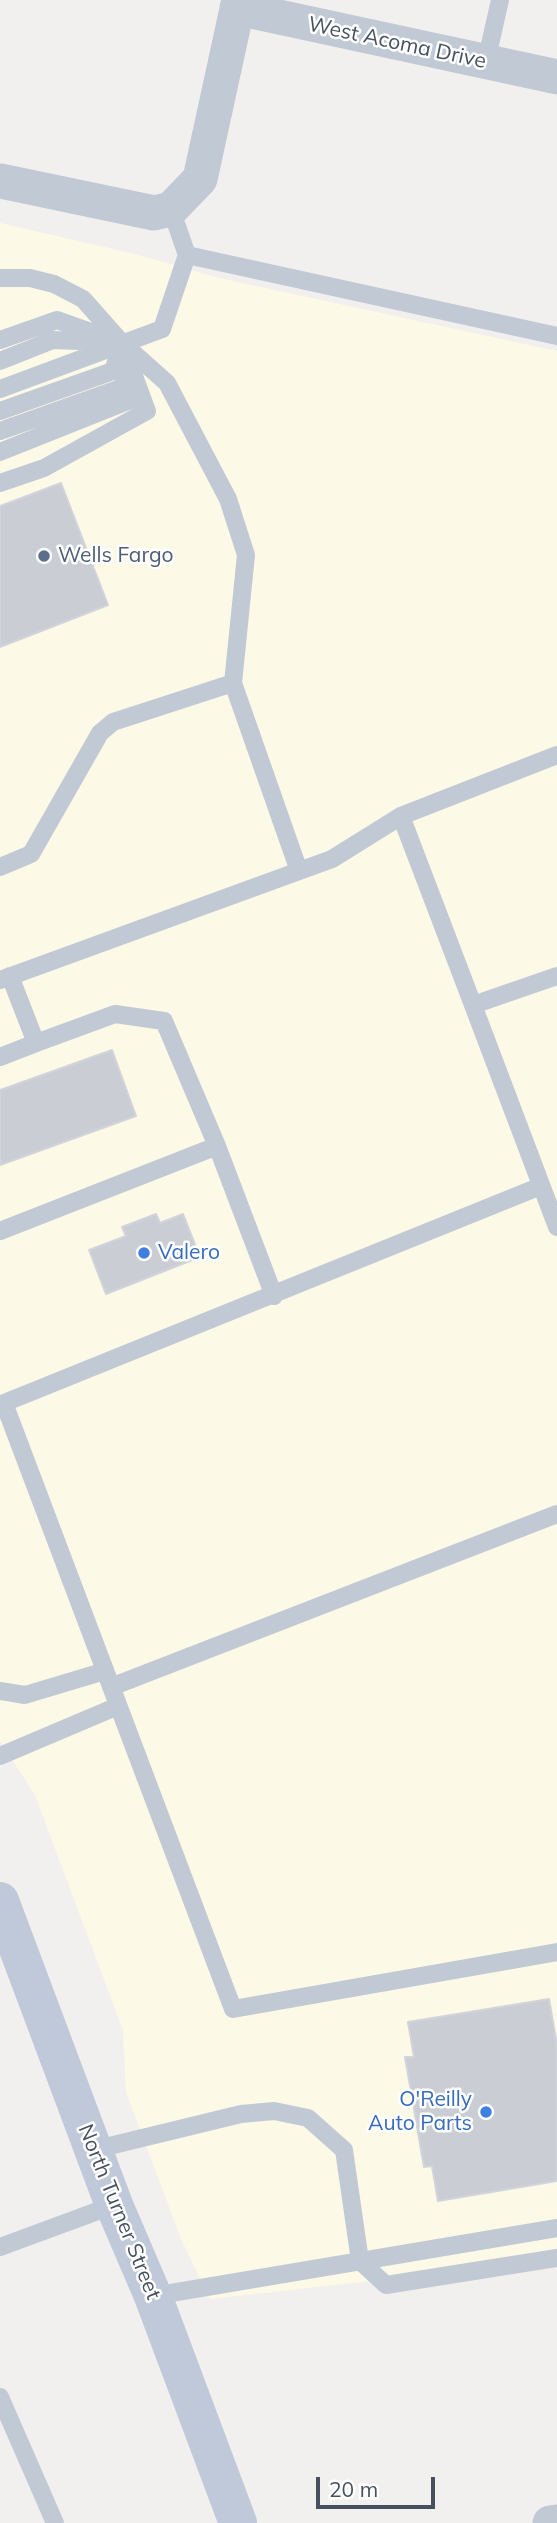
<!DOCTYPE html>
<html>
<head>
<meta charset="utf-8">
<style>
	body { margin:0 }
	#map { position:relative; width:557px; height:2523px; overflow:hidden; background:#f2efef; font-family:Mulish,sans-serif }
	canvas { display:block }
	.scale { position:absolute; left:316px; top:2477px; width:119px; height:32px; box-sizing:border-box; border:4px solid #46505e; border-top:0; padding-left:9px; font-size:21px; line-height:24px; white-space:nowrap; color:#46505e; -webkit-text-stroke:5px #fff; paint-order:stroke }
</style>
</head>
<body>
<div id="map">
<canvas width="557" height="2523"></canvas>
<div class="scale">20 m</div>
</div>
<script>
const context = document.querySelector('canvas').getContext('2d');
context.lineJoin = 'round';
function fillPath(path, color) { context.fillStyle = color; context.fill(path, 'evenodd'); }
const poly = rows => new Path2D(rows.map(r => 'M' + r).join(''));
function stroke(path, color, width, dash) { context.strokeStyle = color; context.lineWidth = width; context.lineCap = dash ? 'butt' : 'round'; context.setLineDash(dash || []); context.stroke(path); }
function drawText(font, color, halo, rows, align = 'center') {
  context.font = font + ' Mulish,sans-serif'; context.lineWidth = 5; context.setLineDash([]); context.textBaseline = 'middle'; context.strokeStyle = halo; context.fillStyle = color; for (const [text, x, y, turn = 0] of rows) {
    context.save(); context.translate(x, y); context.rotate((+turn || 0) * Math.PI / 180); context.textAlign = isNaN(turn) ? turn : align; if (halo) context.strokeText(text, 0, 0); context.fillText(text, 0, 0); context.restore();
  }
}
fillPath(poly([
	[0,223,139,255,219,278,557,351,557,2251,370,2281,210,2299,181,2239,126,2092,123,2030,35,1795,0,1741]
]), '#fdf9e7');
const building = poly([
	[61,483,108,605,0,647,0,506,61,483],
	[112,1050,136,1116,0,1165,0,1090,112,1050],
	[156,1214,160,1223,183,1214,200,1257,106,1294,89,1250,126,1236,122,1227,156,1214],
	[549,1999,557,2045,557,2181,438,2201,432,2166,424,2167,405,2057,414,2057,408,2022,549,1999]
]);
fillPath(building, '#cbcdd5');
stroke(building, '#d2d4db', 2);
stroke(poly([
	[486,62,500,0],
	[187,255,557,336],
	[0,278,30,278,54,284,83,299,122,343,167,383,228,499,246,555,233,683,299,871],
	[0,340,57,320,119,342],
	[0,361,53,340,104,342],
	[0,389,162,329,187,255,171,209],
	[0,411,113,371,119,353],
	[0,431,124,387,124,371],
	[0,452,133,399,129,381],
	[0,483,44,468,147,411,123,346],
	[401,816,473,1005,557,976],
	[0,867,31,854,100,733,113,722,233,683],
	[10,976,36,1043,115,1014,164,1021,217,1146,274,1296],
	[0,980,332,859,401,816,557,755],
	[473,1005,557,1227],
	[0,1057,36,1043],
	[541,1186,4,1403,233,2009,557,1952],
	[0,1231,217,1146],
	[111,1687,557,1514],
	[0,1691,25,1695,105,1671],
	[0,1756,118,1706],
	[93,2150,241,2114,274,2111,308,2118,344,2150,360,2261,386,2285,557,2258],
	[0,2247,114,2205],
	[153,2296,557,2228],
	[0,2397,55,2523]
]), '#c1c9d5', 18);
stroke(poly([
	[237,8,557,77],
	[0,181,154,213,171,209,200,179,239,0],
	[550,2523,557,2522]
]), '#c1c9d5', 35);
stroke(poly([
	[0,1901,114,2205,153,2296,238,2523]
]), '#c0c9d9', 38);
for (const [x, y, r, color] of [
	[44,556,7,"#5c6f8a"],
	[144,1253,7,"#3f7fe0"],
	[486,2112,7,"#3f7fe0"]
]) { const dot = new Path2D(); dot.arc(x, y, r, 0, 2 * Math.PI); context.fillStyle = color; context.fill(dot); stroke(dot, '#fff', 2.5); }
drawText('21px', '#46505e', '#fff', [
	["West Acoma Drive",397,43,12],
	["North Turner Street",119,2212,68]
]);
drawText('21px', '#4e5e75', '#fff', [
	["Wells Fargo",58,556]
], 'left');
drawText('21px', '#366cbe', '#fff', [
	["Valero",158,1253],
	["O'Reilly",472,2100,"right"],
	["Auto Parts",472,2124,"right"]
], 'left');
</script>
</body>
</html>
